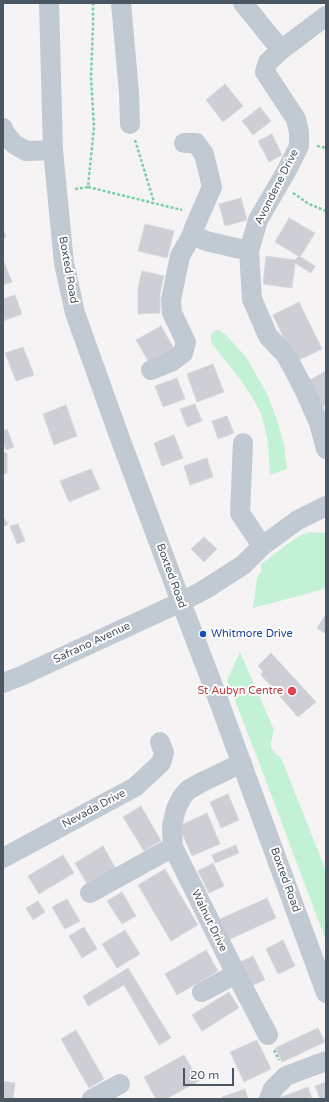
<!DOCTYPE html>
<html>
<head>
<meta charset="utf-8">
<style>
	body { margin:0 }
	#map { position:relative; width:329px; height:1102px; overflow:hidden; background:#f5f3f3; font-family:"Varela Round",sans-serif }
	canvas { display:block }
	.frame { position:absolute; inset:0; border:4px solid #4a5661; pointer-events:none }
	.scale { position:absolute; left:183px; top:1068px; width:51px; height:18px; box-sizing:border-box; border:2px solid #4a5661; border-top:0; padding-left:5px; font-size:12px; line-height:14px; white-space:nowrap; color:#4a5661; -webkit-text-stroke:3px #fff; paint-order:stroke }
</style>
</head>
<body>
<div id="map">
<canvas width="329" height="1102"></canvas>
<div class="frame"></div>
<div class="scale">20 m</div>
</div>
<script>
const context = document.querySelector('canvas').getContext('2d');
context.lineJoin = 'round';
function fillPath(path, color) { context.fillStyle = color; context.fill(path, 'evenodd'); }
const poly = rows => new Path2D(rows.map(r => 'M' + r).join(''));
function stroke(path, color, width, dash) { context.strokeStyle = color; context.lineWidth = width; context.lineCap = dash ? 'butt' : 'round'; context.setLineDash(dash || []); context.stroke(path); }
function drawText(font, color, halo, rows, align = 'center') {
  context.font = font + ' "Varela Round",sans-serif'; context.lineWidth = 4; context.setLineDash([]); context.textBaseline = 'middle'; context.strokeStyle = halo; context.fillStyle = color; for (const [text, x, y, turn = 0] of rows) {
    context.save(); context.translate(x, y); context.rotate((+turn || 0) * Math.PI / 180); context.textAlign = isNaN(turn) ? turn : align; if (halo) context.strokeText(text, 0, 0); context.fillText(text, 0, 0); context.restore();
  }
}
fillPath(poly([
	[216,330,221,331,226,335,246,357,267,394,276,417,284,444,287,469,270,475,268,443,265,428,260,411,249,392,240,379,213,345,211,340,211,334],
	[310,532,326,533,326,588,310,593,253,608,257,577,261,572,261,564,289,543,301,535],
	[240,652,274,730,271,742,271,748,276,754,281,758,326,871,326,941,257,757,227,680]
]), '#c3f1d5');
const building = poly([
	[225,84,243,106,223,122,206,100,225,84],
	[260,107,271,121,253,135,242,121,260,107],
	[272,134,282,155,269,162,258,141,272,134],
	[241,198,247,220,225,226,219,204,241,198],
	[289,218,315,233,300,257,275,242,289,218],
	[145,224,174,231,167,258,138,251,145,224],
	[3,229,6,237,3,239,3,229],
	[266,256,295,260,299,256,315,266,311,273,295,263,292,288,263,284,266,256],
	[3,262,4,262,12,282,3,285,3,262],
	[142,271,164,276,160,293,160,313,138,314,138,288,142,271],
	[15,295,22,314,3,321,3,299,15,295],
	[299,302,322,349,295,362,273,315,299,302],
	[161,326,175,350,150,364,136,340,161,326],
	[23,347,34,375,16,381,5,353,23,347],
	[213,364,224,392,197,402,187,374,213,364],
	[326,371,326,405,323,407,308,381,326,371],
	[177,378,185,399,163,407,155,386,177,378],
	[195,404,202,421,187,427,180,409,195,404],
	[66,405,77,436,54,445,43,414,66,405],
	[227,416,234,433,218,439,212,421,227,416],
	[7,429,14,447,6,450,3,442,3,431,7,429],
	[174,435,183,458,162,466,154,443,174,435],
	[3,453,7,453,7,473,3,474,3,453],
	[207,458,213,477,190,485,184,466,207,458],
	[91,469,100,489,69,502,60,481,91,469],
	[3,516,8,524,3,527,3,516],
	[18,524,25,541,17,544,10,526,18,524],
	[204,537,217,549,204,562,191,549,204,537],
	[326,614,326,634,317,628,326,614],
	[271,653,316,702,298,717,261,675,263,671,258,666,271,653],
	[228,794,239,820,221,828,210,802,228,794],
	[141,806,161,841,144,851,123,817,141,806],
	[207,813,220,844,192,856,179,826,207,813],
	[236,845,239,853,215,863,212,855,236,845],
	[103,846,117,871,89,887,75,863,103,846],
	[63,855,74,873,39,894,28,876,63,855],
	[213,863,224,886,209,893,198,871,213,863],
	[165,869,198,925,171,941,138,885,165,869],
	[122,892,136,916,122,924,107,901,122,892],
	[267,898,276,918,228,940,218,920,267,898],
	[67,899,80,921,65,929,52,907,67,899],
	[38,901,45,912,33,920,26,908,38,901],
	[84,927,97,949,82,958,69,936,84,927],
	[125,930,140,954,117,968,102,944,125,930],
	[283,940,295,966,278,974,266,949,283,940],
	[206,950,218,971,177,995,165,974,206,950],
	[253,956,265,980,249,987,238,963,253,956],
	[128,968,171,1038,159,1045,124,985,88,1006,83,996,128,968],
	[229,992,239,1008,202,1031,192,1015,229,992],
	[318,1028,325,1042,282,1062,275,1048,318,1028],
	[76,1030,104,1079,89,1088,61,1039,76,1030],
	[257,1040,271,1069,244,1082,230,1052,257,1040],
	[184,1055,199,1081,166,1099,156,1099,144,1077,184,1055],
	[3,1081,15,1083,13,1099,3,1099,3,1081],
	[326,1082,326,1099,320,1099,315,1086,326,1082],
	[308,1087,312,1099,279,1099,279,1098,308,1087],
	[245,1089,248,1099,222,1099,222,1097,245,1089]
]);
fillPath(building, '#cdcfd5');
stroke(building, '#d7d9de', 1);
stroke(poly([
	[135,140,154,202],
	[317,146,326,148],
	[88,187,182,210],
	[75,189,88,187,94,127,91,78,93,25,93,3],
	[293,193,309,204,326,211],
	[274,1050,279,1060]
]), '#7ad0a6', 2.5, [3, 2]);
stroke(poly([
	[49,3,53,150,64,263,75,313,118,433,181,602,215,691,326,993],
	[121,3,129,93,130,124],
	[243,3,281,50],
	[326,16,281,50,268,62,265,72,296,119,299,132,299,146,287,170,258,220,249,251,252,299,268,336,286,355,304,389,319,423,326,449],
	[3,128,4,132,14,144,26,151,53,150],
	[184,143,196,143,204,154,212,187,194,228,192,235],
	[151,370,171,362,183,353,186,342,172,313,171,300,180,256,192,235,206,241,249,251],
	[243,443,240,513,262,546],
	[3,683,21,676,181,602,204,590,243,565,262,546,298,520,326,506],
	[242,763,202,782,188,790,182,797,176,809,172,826,173,847,236,974,268,1035],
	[3,858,135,787,161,763,164,753,160,742],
	[90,893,173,847],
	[202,992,236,974],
	[92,1099,120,1084],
	[269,1099,273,1089,286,1076,326,1061]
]), '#c1cad2', 20);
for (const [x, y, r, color] of [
	[203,634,4,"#1a4fb4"],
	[292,691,5,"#e0444e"]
]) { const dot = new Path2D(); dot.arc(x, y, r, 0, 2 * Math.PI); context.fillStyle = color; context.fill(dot); stroke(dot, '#fff', 1.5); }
drawText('11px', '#4a5661', '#fff', [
	["Avondene Drive",277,187,-63],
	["Boxted Road",68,270,80],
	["Boxted Road",171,576,70],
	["Safrano Avenue",92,643,-25],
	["Nevada Drive",94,809,-28],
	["Boxted Road",285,880,70],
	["Walnut Drive",209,921,64]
]);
drawText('11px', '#164399', '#fff', [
	["Whitmore Drive",211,634]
], 'left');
drawText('11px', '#be3a42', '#fff', [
	["St Aubyn Centre",283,691]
], 'right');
</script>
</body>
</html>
